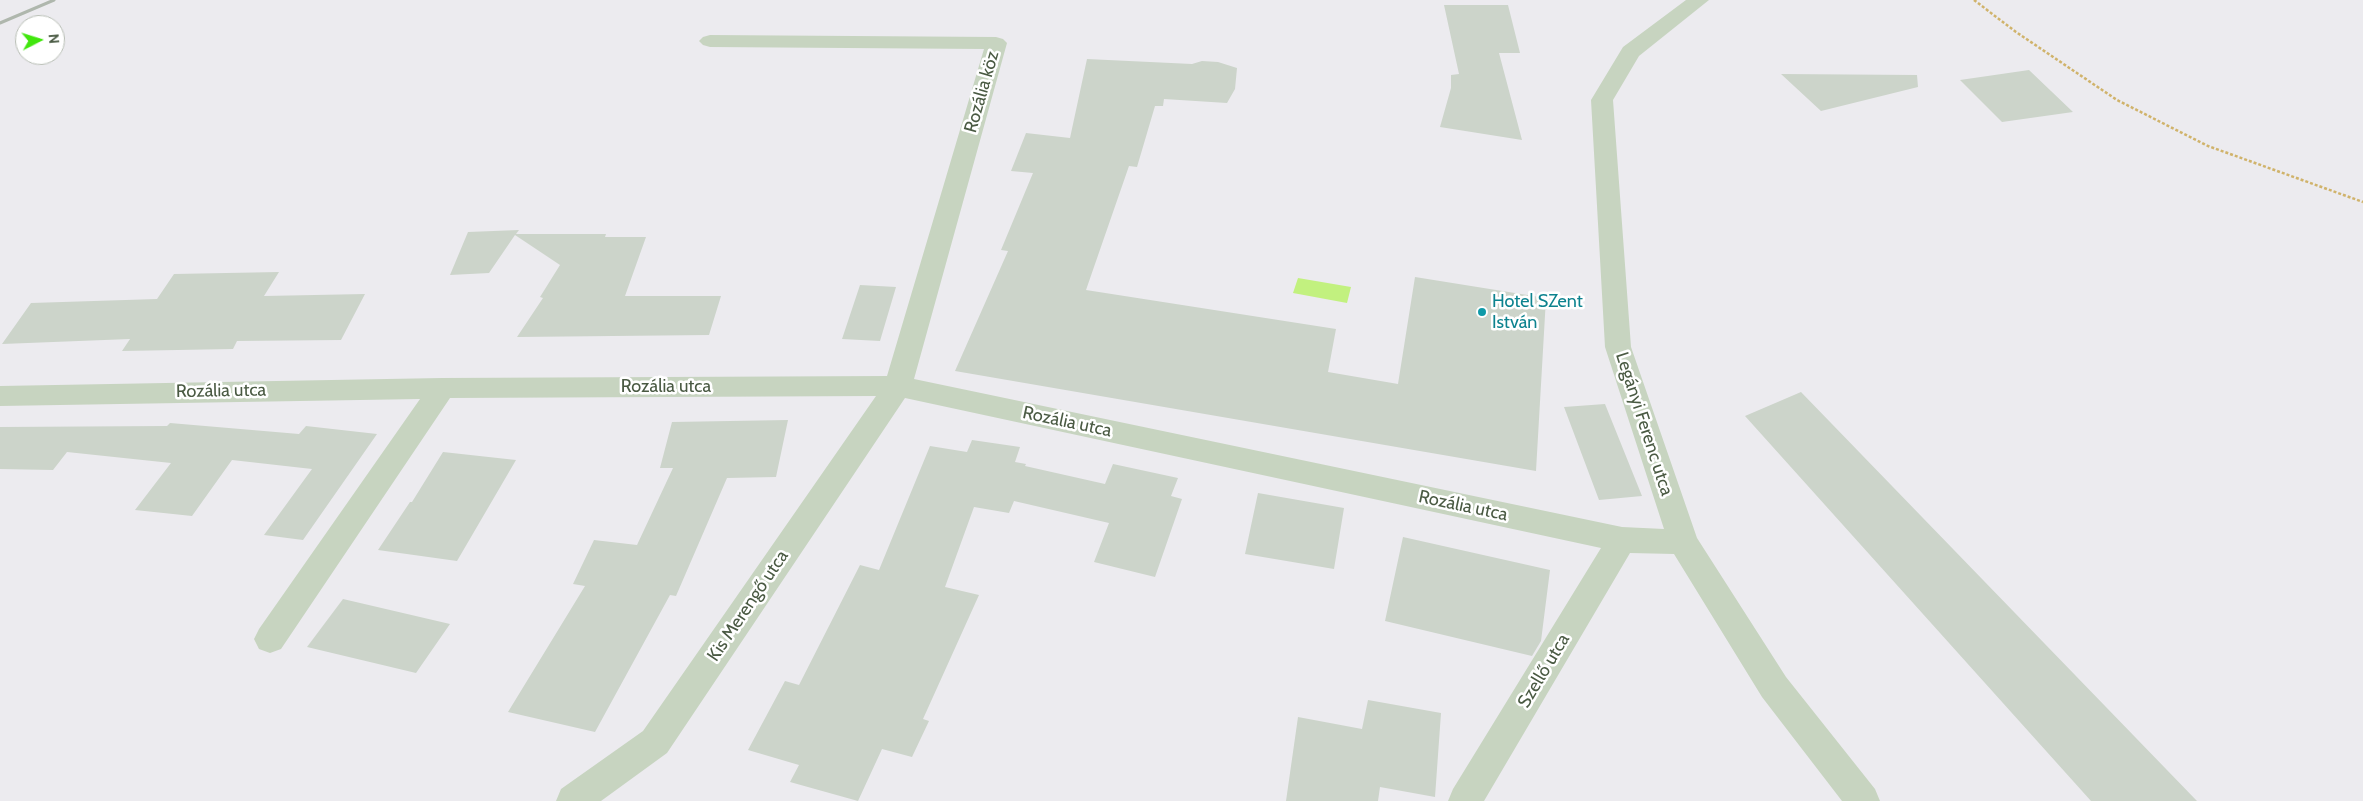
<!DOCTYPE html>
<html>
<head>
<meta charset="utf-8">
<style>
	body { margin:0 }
	#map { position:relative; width:2363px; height:801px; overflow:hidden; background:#ecebef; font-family:Cabin,sans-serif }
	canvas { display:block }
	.north { position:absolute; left:15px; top:15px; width:50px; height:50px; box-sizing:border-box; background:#fff; border:1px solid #b7bdb4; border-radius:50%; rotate:85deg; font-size:14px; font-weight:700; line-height:20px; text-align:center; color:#4a5a43 }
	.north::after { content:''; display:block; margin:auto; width:18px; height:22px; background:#41e60d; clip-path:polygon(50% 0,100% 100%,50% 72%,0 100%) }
</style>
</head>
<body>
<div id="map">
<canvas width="2363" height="801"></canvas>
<div class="north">N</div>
</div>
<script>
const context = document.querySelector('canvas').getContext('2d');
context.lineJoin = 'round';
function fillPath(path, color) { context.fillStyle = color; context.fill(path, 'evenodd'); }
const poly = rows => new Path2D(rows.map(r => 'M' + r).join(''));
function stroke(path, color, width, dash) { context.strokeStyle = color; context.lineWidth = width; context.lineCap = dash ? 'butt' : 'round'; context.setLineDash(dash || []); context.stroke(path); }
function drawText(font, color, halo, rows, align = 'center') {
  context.font = font + ' Cabin,sans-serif'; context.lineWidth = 5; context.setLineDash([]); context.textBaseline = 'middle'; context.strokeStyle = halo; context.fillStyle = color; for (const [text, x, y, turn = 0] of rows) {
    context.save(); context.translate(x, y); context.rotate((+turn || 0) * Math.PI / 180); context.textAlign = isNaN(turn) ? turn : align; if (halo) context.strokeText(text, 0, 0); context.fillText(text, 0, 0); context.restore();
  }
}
fillPath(poly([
	[1298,278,1351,287,1347,303,1293,293]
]), '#c2f17f');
fillPath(poly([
	[1444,5,1508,5,1520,53,1499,53,1522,140,1440,127,1451,88,1451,75,1459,74],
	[1087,59,1192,64,1202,61,1218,62,1237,68,1235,89,1227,103,1164,99,1163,106,1155,106,1137,167,1129,166,1086,290,1336,329,1328,372,1398,384,1415,277,1546,298,1536,471,955,371,1008,251,1001,250,1033,173,1011,171,1026,133,1070,138],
	[2029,70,2073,112,2002,122,1960,80],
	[1781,74,1917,75,1918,87,1821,111],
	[519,230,516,234,606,234,605,237,646,237,625,296,721,296,709,335,517,337,543,298,540,297,560,265,515,235,489,273,450,275,468,232],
	[279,272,264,296,365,294,341,340,237,341,233,349,122,351,130,339,2,344,31,303,157,299,174,274],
	[860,285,896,287,880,341,842,339],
	[1801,392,2197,801,2091,801,1745,416],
	[1605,404,1642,496,1599,500,1564,407],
	[788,420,776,477,727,478,676,596,670,595,595,732,508,712,585,586,573,584,594,540,637,545,673,468,660,468,672,422],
	[170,423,299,434,306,426,377,434,303,540,264,535,312,469,232,460,192,516,135,510,171,463,67,452,53,470,0,469,0,427,167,426],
	[972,440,1020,447,1015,462,1026,464,1025,466,1105,484,1113,464,1178,478,1171,496,1182,499,1155,577,1094,562,1109,523,1014,501,1009,513,974,507,945,587,979,595,923,719,929,721,912,757,882,749,858,801,790,782,799,765,748,750,785,681,799,685,860,565,879,570,930,446,967,452],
	[443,452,516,460,457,561,378,550,410,502,412,502],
	[1258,493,1344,508,1334,569,1245,554],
	[1403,537,1550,570,1541,641,1532,656,1385,621],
	[343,599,450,624,416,673,307,647],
	[1368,700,1441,713,1435,797,1380,787,1378,801,1286,801,1298,717,1362,729]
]), '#ccd4ca');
stroke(poly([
	[1974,0,2016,32,2117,100,2208,146,2363,202]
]), '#d0b36b', 2.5, [3, 2]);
fillPath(poly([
	[1686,0,1709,0,1639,56,1613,100,1631,347,1697,538,1786,677,1875,789,1880,801,1842,801,1762,697,1674,554,1630,553,1484,801,1448,801,1453,789,1601,548,905,398,667,753,601,801,556,801,561,789,643,731,876,396,450,398,281,649,270,653,259,649,254,639,259,629,420,399,0,406,0,386,442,378,887,376,984,49,710,47,703,45,699,41,703,37,710,35,996,37,1003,39,1007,43,914,379,1622,527,1664,529,1605,347,1591,100,1623,47,1686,0]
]), '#c7d4c0');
stroke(poly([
	[0,23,54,0]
]), '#afb7ad', 3);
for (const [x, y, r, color] of [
	[1482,312,5,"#0f9aa8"]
]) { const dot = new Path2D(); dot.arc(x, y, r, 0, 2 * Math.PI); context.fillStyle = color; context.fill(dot); stroke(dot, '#fff', 2); }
drawText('18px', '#4a5a43', '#fff', [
	["Rozália köz",982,92,-74],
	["Rozália utca",666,387],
	["Rozália utca",221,391,-1],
	["Rozália utca",1067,422,12],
	["Legányi Ferenc utca",1644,424,72],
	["Rozália utca",1463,506,12],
	["Kis Merengő utca",748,606,-56],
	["Szellő utca",1544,671,-59]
]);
drawText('18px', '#0d838f', '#fff', [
	["Hotel SZent",1492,302],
	["István",1492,323]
], 'left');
</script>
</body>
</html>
